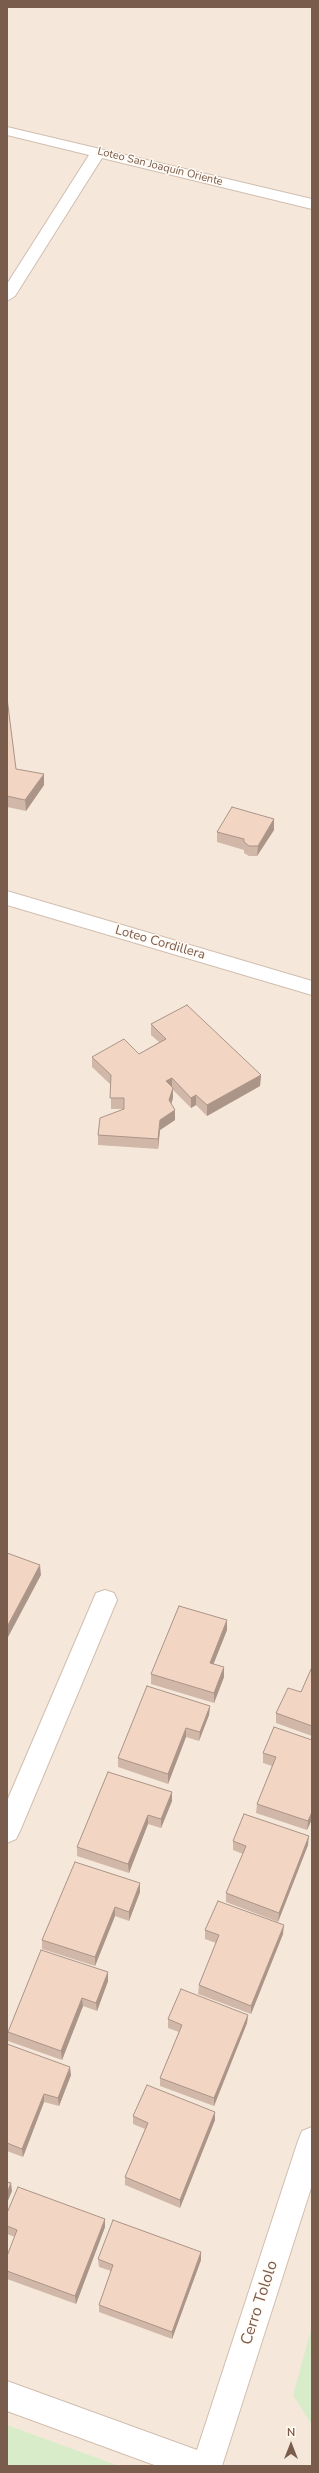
<!DOCTYPE html>
<html>
<head>
<meta charset="utf-8">
<style>
	body { margin:0 }
	#map { position:relative; width:319px; height:2473px; overflow:hidden; background:#fdf6ec; font-family:"Nunito Sans",sans-serif }
	canvas { display:block }
	.frame { position:absolute; inset:0; border:8px solid #7a5c4d; pointer-events:none }
	.north { position:absolute; left:271px; top:2425px; width:40px; height:40px; -webkit-text-stroke:3px #fffaf3; paint-order:stroke; rotate:0deg; font-size:11px; font-weight:700; line-height:16px; text-align:center; color:#7a5c4d }
	.north::after { content:''; display:block; margin:auto; width:14px; height:18px; background:#7a5c4d; clip-path:polygon(50% 0,100% 100%,50% 72%,0 100%) }
</style>
</head>
<body>
<div id="map">
<canvas width="319" height="2473"></canvas>
<div class="frame"></div>
<div class="north">N</div>
</div>
<script>
const context = document.querySelector('canvas').getContext('2d');
context.lineJoin = 'round';
function fillPath(path, color) { context.fillStyle = color; context.fill(path, 'evenodd'); }
const poly = rows => new Path2D(rows.map(r => 'M' + r).join(''));
function stroke(path, color, width, dash) { context.strokeStyle = color; context.lineWidth = width; context.lineCap = dash ? 'butt' : 'round'; context.setLineDash(dash || []); context.stroke(path); }
function drawText(font, color, halo, rows, align = 'center') {
  context.font = font + ' "Nunito Sans",sans-serif'; context.lineWidth = 3; context.setLineDash([]); context.textBaseline = 'middle'; context.strokeStyle = halo; context.fillStyle = color; for (const [text, x, y, turn = 0] of rows) {
    context.save(); context.translate(x, y); context.rotate((+turn || 0) * Math.PI / 180); context.textAlign = isNaN(turn) ? turn : align; if (halo) context.strokeText(text, 0, 0); context.fillText(text, 0, 0); context.restore();
  }
}
fillPath(poly([
	[7,7,312,7,312,2466,7,2466]
]), '#f5e8da');
fillPath(poly([
	[312,2327,312,2425,293,2395],
	[7,2425,119,2466,7,2466]
]), '#d8ecc9');
const minor = poly([
	[7,127,312,199,312,209,102,158,15,296,7,301,7,284,89,155,7,135,7,127],
	[7,891,312,981,312,995,7,905,7,891],
	[105,1590,114,1593,117,1600,20,1831,16,1839,7,1843,7,1801,93,1600,96,1593,105,1590],
	[312,2127,312,2185,222,2466,157,2466,7,2411,7,2381,197,2450,298,2141,302,2131,312,2127]
]);
stroke(minor, '#d1beb0', 2);
fillPath(minor, '#fff');
fillPath(poly([
	[7,698,16,769,44,785,26,811,7,807],
	[274,819,274,830,257,856,249,856,244,853,244,850,217,842,217,832],
	[151,1024,261,1075,260,1086,207,1116,196,1105,191,1108,173,1090,173,1098,171,1104,175,1120,160,1130,158,1149,98,1145,98,1135,124,1109,111,1109,111,1085,92,1067,92,1057,139,1054,159,1042,151,1035],
	[227,1620,227,1630,213,1664,224,1677,214,1703,151,1684,151,1674],
	[312,1667,312,1736,276,1723,276,1713,301,1692],
	[210,1706,209,1715,199,1741,186,1737,168,1784,118,1767,118,1758],
	[312,1740,312,1819,307,1830,256,1813,257,1804,272,1766,263,1763,263,1753],
	[172,1792,172,1801,161,1828,148,1824,129,1873,77,1856,77,1847],
	[233,1841,308,1845,278,1922,226,1902,226,1893,243,1854,233,1850],
	[140,1892,129,1921,115,1916,95,1966,42,1949,42,1940],
	[205,1930,283,1934,251,2014,198,1994,199,1985,216,1943,205,1939],
	[108,1972,108,1981,97,2011,83,2006,62,2060,8,2041,8,2032],
	[248,2015,247,2023,214,2106,160,2086,160,2078,179,2032,168,2028,168,2019],
	[7,2044,71,2075,59,2106,44,2102,23,2157,7,2151],
	[215,2112,215,2120,180,2208,125,2185,125,2177,145,2129,133,2124,133,2116],
	[7,2213,105,2219,105,2227,76,2304,7,2279,7,2256,15,2237,7,2234],
	[201,2252,201,2260,172,2339,99,2312,99,2305,111,2271,99,2267,98,2259]
]), '#d1b7a8');
fillPath(poly([
	[44,774,44,785,26,811,25,800],
	[274,819,274,830,257,856,258,846],
	[261,1075,260,1086,207,1116,207,1105],
	[172,1078,172,1089,166,1081],
	[173,1088,173,1098,169,1111,169,1100],
	[196,1095,196,1105,191,1108,191,1098],
	[175,1110,175,1120,160,1130,158,1149,158,1139,160,1120],
	[40,1565,41,1575,7,1639,7,1627],
	[227,1620,227,1630,210,1673,210,1663],
	[224,1667,224,1677,214,1703,214,1693],
	[210,1706,209,1715,199,1741,200,1732],
	[186,1728,186,1737,168,1784,168,1774],
	[172,1792,172,1801,161,1828,161,1819],
	[312,1812,312,1819,307,1830,308,1821],
	[148,1815,148,1824,129,1873,128,1864],
	[309,1836,308,1845,278,1922,279,1913],
	[140,1883,140,1892,129,1921,129,1912],
	[115,1907,115,1916,95,1966,95,1957],
	[284,1925,283,1934,251,2014,251,2006],
	[108,1972,108,1981,97,2011,96,2003],
	[82,1998,83,2006,62,2060,61,2051],
	[248,2015,247,2023,214,2106,214,2098],
	[70,2067,71,2075,59,2106,58,2098],
	[44,2094,44,2102,23,2157,22,2149],
	[215,2112,215,2120,180,2208,180,2200],
	[11,2183,12,2191,7,2203,7,2193],
	[105,2219,105,2227,76,2304,75,2296],
	[201,2252,201,2260,172,2339,172,2332]
]), '#aa9588');
const building = poly([
	[7,698,16,769,44,774,25,800,7,796,7,698],
	[232,807,274,819,258,846,249,846,244,842,244,839,217,832,232,807],
	[187,1005,261,1075,207,1105,196,1095,191,1098,172,1078,166,1081,173,1088,169,1100,175,1110,160,1120,158,1139,98,1135,100,1118,124,1109,124,1098,110,1098,111,1075,92,1057,124,1039,139,1054,166,1039,151,1024,187,1005],
	[7,1553,40,1565,7,1627,7,1553],
	[179,1606,227,1620,210,1663,224,1667,214,1693,151,1674,179,1606],
	[312,1667,312,1726,276,1713,288,1688,301,1692,312,1667],
	[147,1686,210,1706,200,1732,186,1728,168,1774,118,1758,147,1686],
	[274,1727,312,1740,312,1812,308,1821,257,1804,276,1757,263,1753,274,1727],
	[108,1772,172,1792,161,1819,148,1815,128,1864,77,1847,108,1772],
	[244,1814,309,1836,279,1913,226,1893,246,1846,233,1841,244,1814],
	[75,1862,140,1883,129,1912,115,1907,95,1957,42,1940,75,1862],
	[218,1901,284,1925,251,2006,199,1985,219,1935,205,1930,218,1901],
	[41,1950,108,1972,96,2003,82,1998,61,2051,8,2032,41,1950],
	[181,1989,248,2015,214,2098,160,2078,182,2025,168,2019,181,1989],
	[7,2044,70,2067,58,2098,44,2094,22,2149,7,2143,7,2044],
	[147,2085,215,2112,180,2200,125,2177,148,2123,133,2116,147,2085],
	[7,2182,11,2183,7,2193,7,2182],
	[18,2187,105,2219,75,2296,7,2271,7,2256,17,2230,7,2226,7,2213,18,2187],
	[113,2220,201,2252,172,2332,99,2305,113,2265,98,2259,113,2220]
]);
fillPath(building, '#f3d5c3');
stroke(building, '#aa9588', 1);
drawText('11px', '#7a5c4d', '#fffaf3', [
	["Loteo San Joaquín Oriente",160,167,14]
]);
drawText('13px', '#7a5c4d', '#fffaf3', [
	["Loteo Cordillera",160,943,16]
]);
drawText('16px', '#7a5c4d', '#fffaf3', [
	["Cerro Tololo",260,2303,-72]
]);
</script>
</body>
</html>
